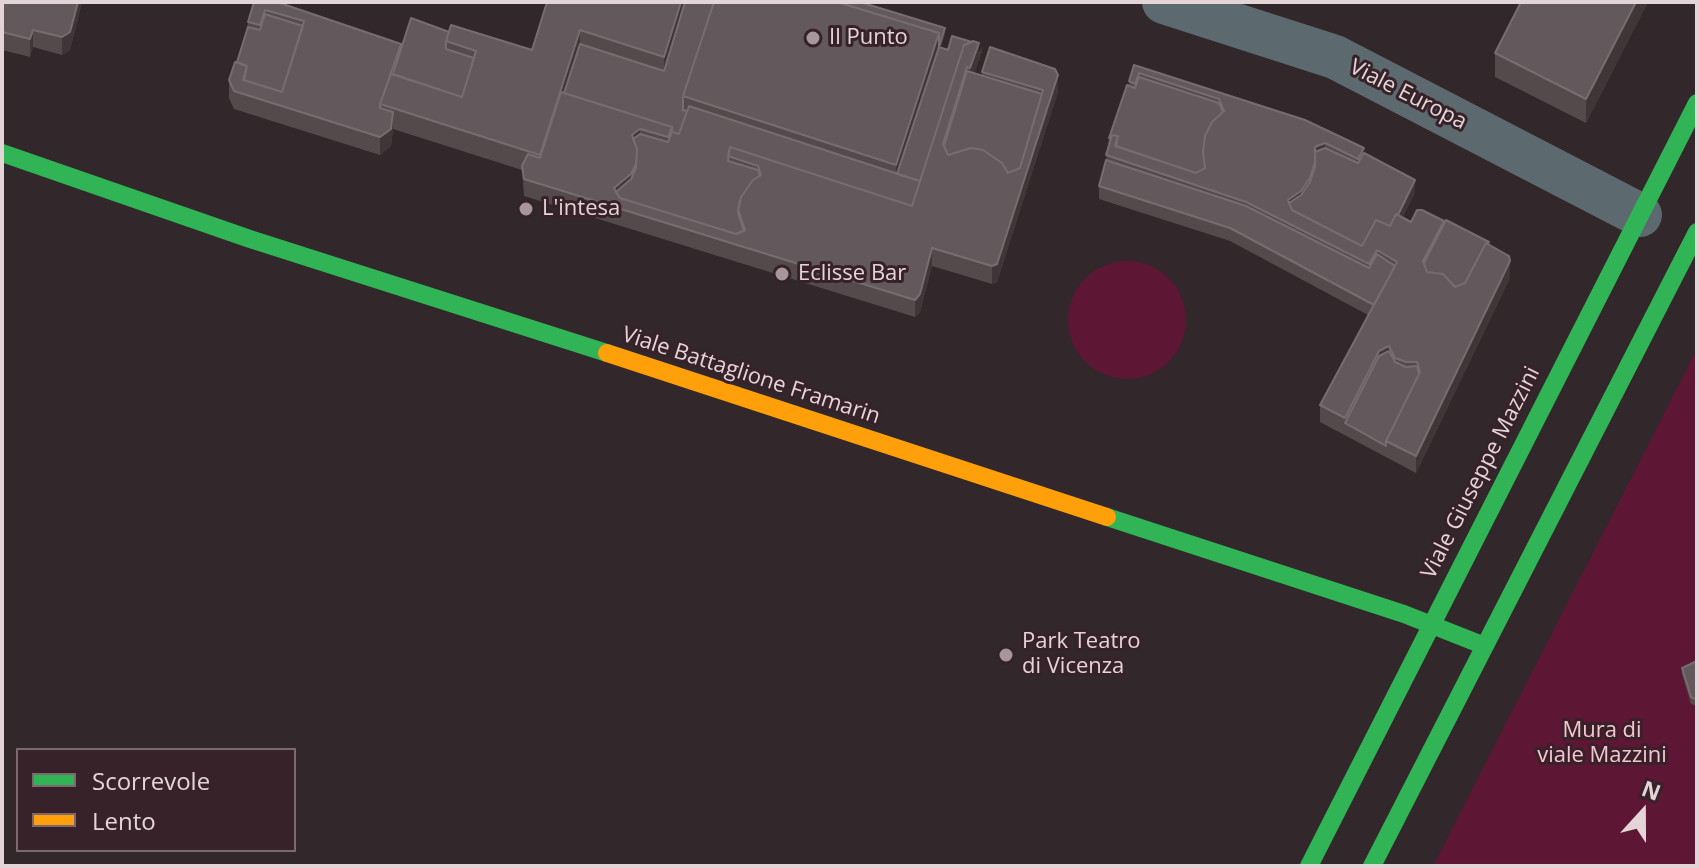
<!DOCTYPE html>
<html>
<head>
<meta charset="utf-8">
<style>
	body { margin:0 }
	#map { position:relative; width:1699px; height:868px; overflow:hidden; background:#32272a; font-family:"Open Sans",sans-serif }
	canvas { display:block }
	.frame { position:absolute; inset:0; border:4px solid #e3d4d8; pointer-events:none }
	.legend { position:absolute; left:16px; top:748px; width:280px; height:104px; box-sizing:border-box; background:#372229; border:2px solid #7c696f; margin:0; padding:10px 14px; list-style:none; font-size:24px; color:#e3d4d8 }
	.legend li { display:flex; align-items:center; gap:16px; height:40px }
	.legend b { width:40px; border:2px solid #7c696f }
	.north { position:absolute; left:1603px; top:772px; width:80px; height:80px; -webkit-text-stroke:6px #372229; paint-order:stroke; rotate:21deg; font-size:22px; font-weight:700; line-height:32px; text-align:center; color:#e3d4d8 }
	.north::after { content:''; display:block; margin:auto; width:28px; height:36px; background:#e3d4d8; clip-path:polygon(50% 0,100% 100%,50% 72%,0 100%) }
</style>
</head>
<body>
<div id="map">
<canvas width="1699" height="868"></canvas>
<div class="frame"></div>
<ul class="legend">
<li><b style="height:10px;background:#30b455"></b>Scorrevole</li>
<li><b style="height:10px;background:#ff9f0a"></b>Lento</li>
</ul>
<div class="north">N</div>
</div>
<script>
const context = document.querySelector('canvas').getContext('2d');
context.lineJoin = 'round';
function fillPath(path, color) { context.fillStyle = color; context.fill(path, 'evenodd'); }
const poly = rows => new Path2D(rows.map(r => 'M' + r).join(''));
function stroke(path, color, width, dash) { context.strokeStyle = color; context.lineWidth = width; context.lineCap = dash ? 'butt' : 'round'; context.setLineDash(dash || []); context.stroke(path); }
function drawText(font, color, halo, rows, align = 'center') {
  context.font = font + ' "Open Sans",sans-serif'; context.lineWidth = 6; context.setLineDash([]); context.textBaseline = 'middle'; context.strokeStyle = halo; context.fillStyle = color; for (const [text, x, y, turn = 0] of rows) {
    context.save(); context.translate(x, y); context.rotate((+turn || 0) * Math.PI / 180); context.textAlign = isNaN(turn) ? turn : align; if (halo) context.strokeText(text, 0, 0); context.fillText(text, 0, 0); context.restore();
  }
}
fillPath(poly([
	'1068 320a59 59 0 1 1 118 0a59 59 0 1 1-118 0Z',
	[1697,349,1697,668,1682,675,1691,703,1697,706,1697,866,1433,866]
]), '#5d1634');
stroke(poly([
	[1164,2,1335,57,1640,215]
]), '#5c6a6f', 44);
stroke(poly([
	[2,153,250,239,607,353],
	[1107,517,1404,614,1485,646],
	[1309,866,1697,103],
	[1372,866,1697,232]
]), '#30b455', 18);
stroke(poly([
	[607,353,1107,517]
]), '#ff9f0a', 18);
fillPath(poly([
	[2,2,82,2,70,50,62,55,33,47,30,57,2,50],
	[254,2,401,50,449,32,532,50,547,2,945,34,941,47,948,50,982,52,974,73,982,76,982,72,1058,92,997,282,992,284,932,266,920,312,915,317,524,196,522,170,393,129,391,146,380,155,234,109,229,98,229,80,237,62],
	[1521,2,1648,2,1586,123,1495,77,1495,53],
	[1134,65,1364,153,1415,193,1402,217,1411,222,1444,226,1489,244,1510,278,1416,473,1320,422,1320,405,1368,315,1230,241,1099,199,1099,186,1106,160,1109,138,1129,86,1129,81],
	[1697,661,1697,706,1691,704,1682,674,1682,668]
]), '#544a4c');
fillPath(poly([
	[78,2,82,2,70,50,62,55,62,37],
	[681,2,687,2,664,78,664,57],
	[1636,2,1648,2,1586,123,1586,99],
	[945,28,945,34,939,53,896,179,896,165,939,33],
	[33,30,33,47,30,57,30,39],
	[580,30,580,51,540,176,540,155],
	[979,43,979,54,982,45,982,52,970,86,970,68],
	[1058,75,1058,92,997,282,992,284,992,266],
	[393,112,393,129,391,146,380,155,380,137],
	[640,129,640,146,635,150,632,135],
	[1325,143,1325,161,1310,195,1288,204,1288,200,1315,147],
	[636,164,637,166,631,192,619,202,614,188],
	[1415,180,1415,193,1390,243,1390,230],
	[1444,221,1444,239,1425,273,1423,261],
	[932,248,932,266,920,312,915,317,915,300],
	[1510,261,1510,278,1416,473,1416,456],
	[1389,346,1389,364,1345,423,1345,418,1379,351]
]), '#403638');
const building = poly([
	[2,2,78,2,70,32,62,37,33,30,30,39,2,32,2,2],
	[254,2,277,2,401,44,380,104,380,108,393,112,391,129,380,137,234,91,229,80,235,62,247,66,243,80,282,92,304,21,265,10,260,25,248,22,254,2],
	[547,2,681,2,664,57,580,30,540,155,380,104,391,74,462,97,476,51,446,41,451,25,532,50,547,2],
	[685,2,714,2,683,96,683,110,687,111,679,134,672,132,672,127,564,93,580,44,664,71,685,2],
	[714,2,837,2,939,33,896,165,683,96,714,2],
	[837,2,860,2,945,28,939,47,939,33,837,2],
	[1521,2,1636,2,1586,99,1495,53,1521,2],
	[265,14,303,26,282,92,244,80,247,66,237,62,248,27,260,30,265,14],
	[411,18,449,32,446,41,446,49,474,58,462,97,393,74,411,18],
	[952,36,972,42,964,45,920,181,897,174,939,47,948,50,952,36],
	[973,41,979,43,970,68,967,67,943,144,948,155,971,148,983,150,1002,163,1008,173,1020,168,1043,90,982,72,990,47,1055,69,1058,75,997,264,992,266,932,248,920,294,915,300,524,179,522,166,528,154,540,158,561,92,672,127,668,137,640,129,632,135,637,149,636,164,631,174,614,188,620,198,736,234,745,230,738,209,741,197,753,180,761,175,758,166,728,156,730,147,912,206,964,45,973,41],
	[1134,65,1305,120,1364,148,1358,159,1325,143,1315,147,1315,162,1310,178,1301,191,1288,200,1292,210,1362,246,1376,220,1390,226,1396,214,1411,222,1417,210,1422,210,1444,221,1423,261,1427,272,1443,274,1455,287,1465,283,1486,243,1509,256,1510,261,1416,456,1386,441,1420,372,1417,362,1406,362,1395,358,1389,346,1379,351,1345,418,1320,405,1397,262,1377,250,1369,264,1246,202,1106,155,1112,135,1118,136,1115,146,1196,173,1205,168,1203,152,1205,136,1212,122,1224,111,1219,99,1139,73,1135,84,1129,81,1134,65],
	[967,71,1042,94,1020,168,1008,173,1002,163,983,150,971,148,948,155,944,146,967,71],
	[1139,77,1219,103,1223,112,1212,122,1205,136,1203,152,1205,168,1196,173,1116,146,1118,136,1112,135,1111,139,1109,138,1127,85,1135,88,1139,77],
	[689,106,920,181,912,206,730,147,728,161,758,170,760,176,753,180,741,197,738,213,744,231,736,234,620,198,616,192,631,179,636,168,637,149,633,139,640,134,668,142,672,132,679,134,689,106],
	[1325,148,1358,163,1364,153,1415,180,1398,215,1396,214,1390,226,1376,220,1362,246,1292,210,1289,203,1301,195,1310,182,1315,167,1315,152,1325,148],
	[1106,160,1246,206,1369,268,1377,254,1395,266,1374,305,1230,228,1099,186,1106,160],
	[1446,220,1489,242,1488,244,1486,243,1465,283,1455,287,1443,274,1427,272,1424,263,1446,220],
	[1389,351,1395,362,1406,367,1417,366,1419,374,1386,441,1386,446,1345,423,1379,356,1389,351],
	[1697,661,1697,700,1691,697,1682,668,1697,661]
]);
fillPath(building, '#63595c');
stroke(building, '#776c6f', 2);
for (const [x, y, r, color] of [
	[813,38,8,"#a5979b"],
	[526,209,8,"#a5979b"],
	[782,274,8,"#a5979b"],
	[1006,655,8,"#a5979b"]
]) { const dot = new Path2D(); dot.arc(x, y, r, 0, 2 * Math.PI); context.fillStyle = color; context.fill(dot); stroke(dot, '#372229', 3); }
drawText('22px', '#e3d4d8', '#372229', [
	["Il Punto",829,38],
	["L'intesa",542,209],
	["Eclisse Bar",798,274],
	["Park Teatro",1022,642],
	["di Vicenza",1022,667]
], 'left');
drawText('22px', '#e3d4d8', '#372229', [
	["Viale Europa",1408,95,27],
	["Viale Battaglione Framarin",751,376,18],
	["Viale Giuseppe Mazzini",1481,473,-63]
]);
drawText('22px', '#f8c3d1', '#372229', [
	["Mura di",1602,731],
	["viale Mazzini",1602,756]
]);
</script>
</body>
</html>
